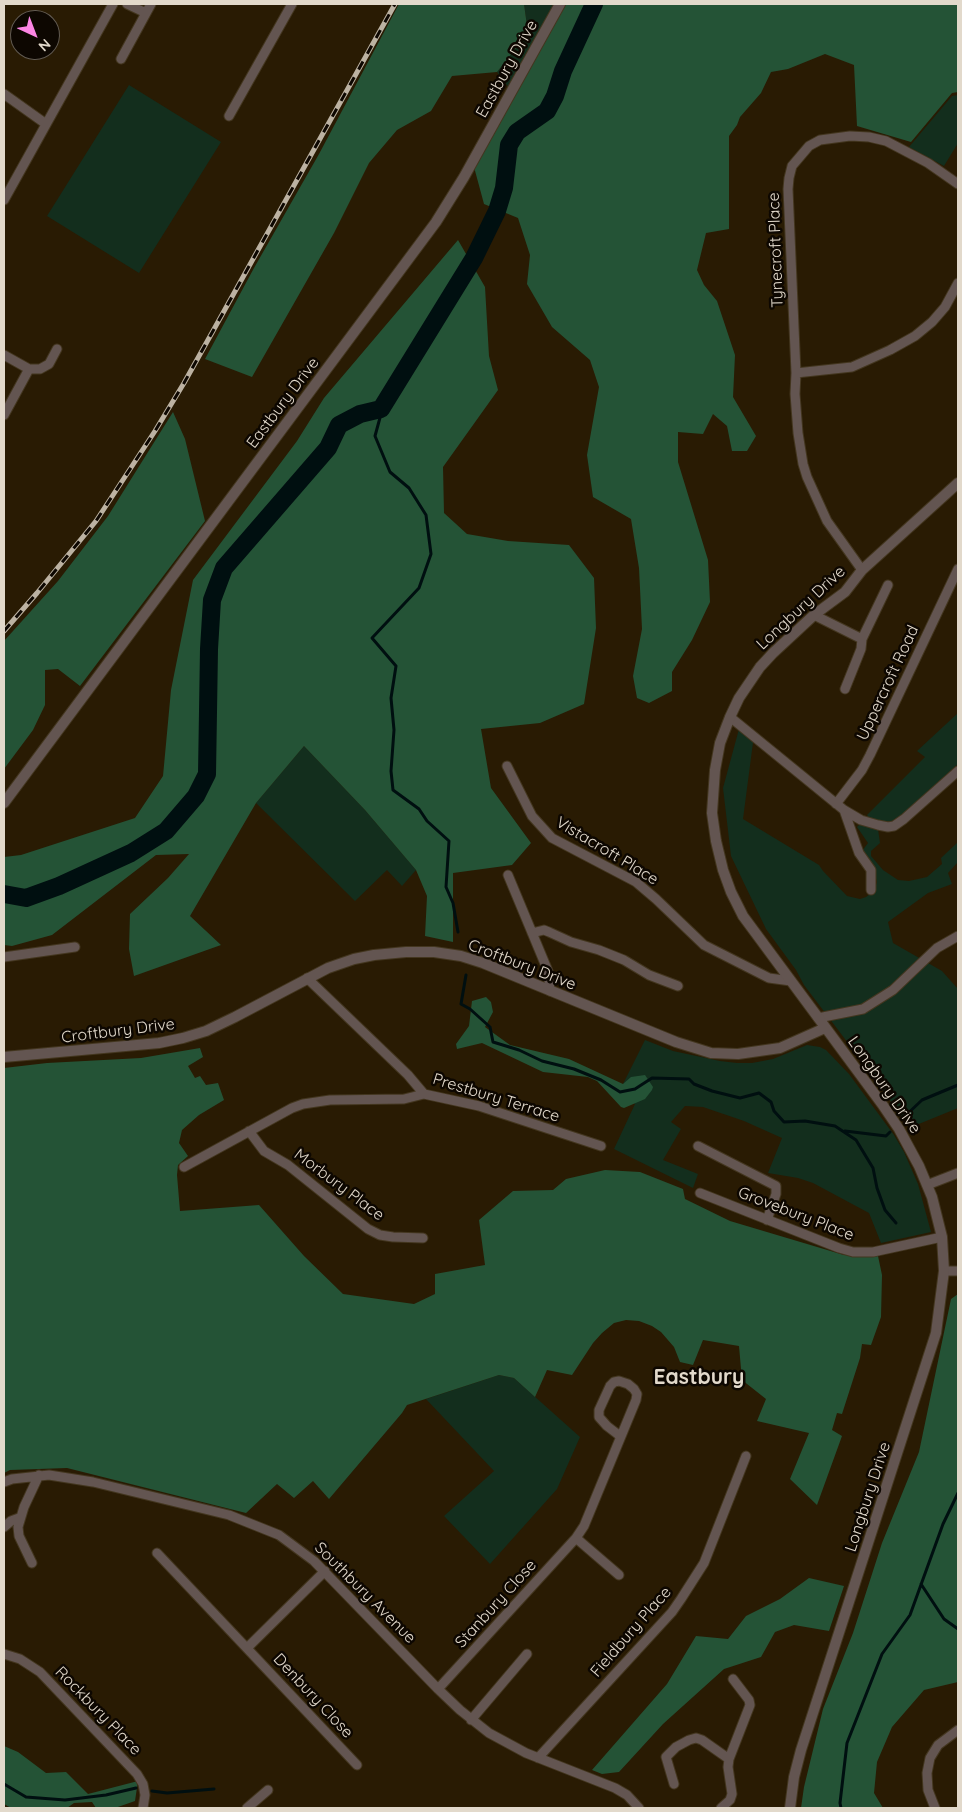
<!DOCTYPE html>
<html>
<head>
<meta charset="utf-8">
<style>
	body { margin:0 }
	#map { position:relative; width:962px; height:1812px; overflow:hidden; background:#291b03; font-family:Quicksand,sans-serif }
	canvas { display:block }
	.frame { position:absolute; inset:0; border:5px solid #e2d9cb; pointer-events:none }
	.north { position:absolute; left:10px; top:10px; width:50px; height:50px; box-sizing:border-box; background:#0d0701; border:1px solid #625b52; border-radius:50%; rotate:137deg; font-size:14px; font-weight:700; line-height:20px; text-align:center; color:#e2d9cb }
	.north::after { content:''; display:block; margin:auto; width:18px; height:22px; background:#fc86e4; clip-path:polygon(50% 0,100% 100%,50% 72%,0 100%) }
</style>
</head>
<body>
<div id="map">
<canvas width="962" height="1812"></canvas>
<div class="frame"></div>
<div class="north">N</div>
</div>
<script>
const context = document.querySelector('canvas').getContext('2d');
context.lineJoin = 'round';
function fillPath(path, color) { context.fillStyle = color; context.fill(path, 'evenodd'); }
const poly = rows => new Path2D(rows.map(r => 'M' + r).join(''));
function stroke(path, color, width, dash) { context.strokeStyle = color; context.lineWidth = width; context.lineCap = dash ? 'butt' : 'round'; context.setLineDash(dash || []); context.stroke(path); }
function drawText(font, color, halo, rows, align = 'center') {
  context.font = font + ' Quicksand,sans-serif'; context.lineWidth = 5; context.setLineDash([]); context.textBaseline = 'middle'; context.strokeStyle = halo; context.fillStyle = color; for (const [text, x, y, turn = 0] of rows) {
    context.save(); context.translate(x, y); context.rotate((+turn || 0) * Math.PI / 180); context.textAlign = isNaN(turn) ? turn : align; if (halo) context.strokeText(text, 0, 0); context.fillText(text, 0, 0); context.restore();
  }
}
fillPath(poly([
	[524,4,566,4,515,96,497,72,528,33],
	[129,85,221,142,139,273,47,216],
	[958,95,958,143,944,166,909,147,952,96],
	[958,713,958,764,903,814,890,822,870,819,867,815,925,757,917,751],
	[739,729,754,735,743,819,819,865,823,871,847,896,860,899,866,897,874,891,877,882,874,871,862,851,868,843,857,827,861,823,878,829,880,843,871,851,871,856,883,870,898,880,909,881,927,877,942,864,941,858,958,842,958,862,948,873,952,884,928,893,888,922,893,943,942,971,958,989,958,1108,909,1128,873,1076,804,985,796,970,766,929,731,856,723,788],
	[304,746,365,810,416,870,402,886,387,870,355,901,256,803],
	[645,1040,673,1051,720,1061,737,1063,752,1063,773,1059,807,1045,820,1047,826,1050,849,1074,894,1135,904,1152,918,1184,931,1232,881,1243,869,1213,813,1183,798,1178,768,1173,782,1138,744,1121,703,1107,685,1106,671,1122,681,1129,663,1160,698,1174,693,1188,614,1149,635,1104,623,1084],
	[499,1375,514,1378,580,1437,557,1489,490,1564,444,1516,494,1471,426,1399]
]), '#132e1d');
fillPath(poly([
	[399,4,524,4,528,33,497,72,452,76,431,111,397,130,369,163,334,233,252,377,205,359,254,268,319,154],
	[566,4,958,4,958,92,952,93,911,142,857,126,854,65,825,54,788,69,771,72,761,93,740,117,737,125,729,136,729,229,706,233,697,270,704,285,717,301,735,355,733,397,756,436,747,451,732,451,727,426,713,414,703,434,678,432,678,462,708,560,710,602,692,640,672,672,672,691,649,703,637,698,633,676,642,629,639,568,631,519,593,497,587,455,599,387,590,360,552,327,527,284,530,255,518,218,484,204,474,167],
	[458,240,485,287,489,356,498,390,443,467,444,513,467,534,508,541,569,545,594,578,596,628,584,704,540,723,481,729,491,788,531,843,512,865,453,873,453,942,425,936,427,896,416,870,365,810,304,746,256,803,190,916,221,945,134,976,129,949,130,914,168,878,189,854,156,855,52,935,12,946,4,945,4,857,21,855,135,818,163,776,171,690,193,580,297,441,324,398],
	[173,412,185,439,205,521,80,686,58,669,45,670,45,705,33,730,4,769,4,641,58,581,108,516],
	[486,997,491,1002,493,1012,485,1027,510,1045,569,1059,623,1084,631,1077,645,1075,653,1087,652,1090,645,1099,624,1108,621,1107,597,1081,588,1077,543,1072,482,1043,457,1049,456,1044,469,1026,472,1001],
	[200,1048,203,1057,188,1066,195,1078,200,1076,206,1085,218,1083,224,1100,199,1115,182,1130,179,1143,188,1156,178,1165,177,1175,180,1211,259,1205,304,1256,343,1294,414,1304,435,1294,435,1274,485,1265,479,1220,513,1191,553,1190,566,1179,605,1170,640,1172,683,1189,685,1199,730,1221,844,1255,878,1256,882,1275,881,1317,871,1345,862,1344,860,1358,842,1414,837,1413,832,1430,842,1436,817,1505,790,1479,809,1433,757,1421,766,1399,742,1380,739,1346,703,1340,693,1365,680,1362,674,1347,661,1332,652,1326,639,1321,626,1320,614,1323,602,1333,593,1343,572,1375,547,1370,535,1397,514,1378,499,1375,407,1405,402,1413,329,1499,313,1481,294,1498,277,1484,246,1513,67,1468,10,1470,4,1473,4,1068,47,1063,141,1058],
	[958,1294,958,1682,924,1690,892,1727,877,1762,874,1793,883,1808,801,1808,804,1787,823,1709,853,1633,882,1543,919,1452,951,1299],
	[809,1578,844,1586,829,1631,794,1625,775,1632,761,1657,724,1669,663,1724,619,1772,602,1774,592,1770,667,1684,696,1636,728,1639,746,1616,780,1599],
	[4,1746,18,1752,46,1773,66,1772,88,1794,138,1781,135,1801,115,1808,96,1808,92,1802,74,1803,67,1808,11,1808,4,1804]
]), '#245336');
stroke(poly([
	[381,409,381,414,375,436,390,472,409,488,426,515,431,554,419,588,372,638,396,666,391,698,394,730,391,771,393,790,419,809,427,821,449,841,446,887,453,903,458,932],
	[466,975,461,1004,470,1009,490,1027,493,1042,519,1050,542,1061,574,1069,601,1080,620,1092,635,1089,652,1078,689,1079,694,1084,712,1091,740,1098,759,1093,771,1102,774,1111,784,1122,805,1121,835,1126,856,1140,873,1168,877,1188,885,1210,896,1223],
	[902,1119,922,1100,958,1085],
	[845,1131,886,1136,890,1132],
	[921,1584,944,1619,958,1629],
	[4,1784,26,1797,65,1800,106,1795,136,1788],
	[152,1791,167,1793,214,1789],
	[841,1808,840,1803,847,1743,882,1654,910,1615,943,1524,958,1493]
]), '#000f10', 3);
stroke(poly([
	[4,894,26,898,59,886,131,853,166,831,196,796,207,774,209,649,212,600,224,568,328,448,339,425,360,414,381,409,474,258,497,211,504,188,509,145,517,132,547,111,555,96,563,71,594,4]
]), '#000f10', 18);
const minor = poly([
	[127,4,146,13],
	[121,59,151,4],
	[4,94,46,124],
	[229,116,292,4],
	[4,200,113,4],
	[4,355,29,369,40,369,49,364,57,349],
	[796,373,852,367,890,350,915,336,932,322,945,307,958,283],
	[4,415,29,369],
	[862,570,827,521,807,477,803,464,798,433,795,394,796,373,788,189,789,178,792,166,809,146,820,140,850,136,869,137,886,141,928,163,958,184],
	[814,615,862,639],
	[845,689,861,649,862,639,888,585],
	[730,717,844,810,861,820,878,825,888,827,894,826,904,819,958,771],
	[507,766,532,816,552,838,636,882,656,899,704,945,769,978,791,981],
	[836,804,862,770,870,755,958,569],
	[844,810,859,853,871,870,871,890],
	[508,875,548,971,550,991],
	[532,933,544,930,549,932,571,942,599,950,624,960,649,975,678,986],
	[4,957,75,947],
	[307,978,408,1075,424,1094,479,1106,601,1146],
	[818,1018,863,1009,893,990,937,948,958,936],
	[249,1131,264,1151,288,1165,368,1229,380,1235,393,1237,423,1238],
	[698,1146,776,1186,776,1194,767,1220],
	[184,1167,292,1108,303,1104,330,1100,404,1099,424,1094],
	[927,1185,958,1173],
	[700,1193,839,1248,853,1252,873,1252,942,1237],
	[944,1271,958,1271],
	[4,1482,12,1479,49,1475,93,1482,229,1515,279,1535,314,1561,438,1689,460,1710,489,1733,526,1753,615,1788,627,1795,639,1808],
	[4,1527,11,1521,19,1518],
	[576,1538,619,1575],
	[157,1553,357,1765],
	[32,1563,19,1536,18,1527,24,1507,39,1475],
	[247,1648,325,1571],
	[4,1654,20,1659,40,1672,137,1774,143,1784,145,1795,143,1808],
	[438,1689,576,1538,584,1526,636,1400,637,1394,634,1389,628,1384,619,1381,614,1382,610,1386,599,1410,599,1417,607,1426,620,1436],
	[471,1720,527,1654],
	[538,1758,672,1612,681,1599,704,1563,746,1456],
	[674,1784,666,1757,676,1747,689,1740,696,1738,702,1740,729,1759],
	[247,1808,268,1790],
	[721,1808,730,1800,732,1794,728,1767,729,1759,750,1705,749,1700,733,1679],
	[935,1808,928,1790,927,1773,930,1758,938,1745,958,1730]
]);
const tertiary = poly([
	[4,803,436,222,464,177,560,4],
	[4,1057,159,1043,183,1038,206,1031,235,1017,328,968,354,959,374,955,406,952,434,952,461,956,483,963,676,1042,711,1053,738,1054,780,1048,825,1028],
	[790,1808,794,1777,801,1750,936,1333,944,1271,942,1237,932,1197,919,1166,899,1129,882,1104,743,916,731,892,723,870,716,841,712,813,715,770,720,743,730,717,739,698,760,667,773,653,814,615,845,592,862,570,958,483]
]);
stroke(minor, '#43361f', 11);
stroke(tertiary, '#43361f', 12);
stroke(minor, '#635551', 9);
stroke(tertiary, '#635551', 10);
const rail = poly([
	[4,631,37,593,96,521,155,431,184,383,395,4]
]);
stroke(rail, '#bcb2a2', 5);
stroke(rail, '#0d0701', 3, [9]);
drawText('16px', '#e2d9cb', '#0d0701', [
	["Eastbury Drive",507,69,-61],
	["Tynecroft Place",776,250,-92],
	["Eastbury Drive",283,403,-53],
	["Longbury Drive",801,608,-43],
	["Uppercroft Road",888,683,-65],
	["Vistacroft Place",607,851,31],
	["Croftbury Drive",522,965,21],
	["Croftbury Drive",118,1031,-7],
	["Longbury Drive",884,1085,55],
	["Prestbury Terrace",496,1098,17],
	["Morbury Place",339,1185,37],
	["Grovebury Place",796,1214,21],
	["Longbury Drive",868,1497,-72],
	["Southbury Avenue",365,1593,45],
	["Stanbury Close",496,1604,-48],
	["Fieldbury Place",631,1632,-49],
	["Denbury Close",313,1696,47],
	["Rockbury Place",98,1711,46]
]);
drawText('bold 21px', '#e2d9cb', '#0d0701', [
	["Eastbury",699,1378]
]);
</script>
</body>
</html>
